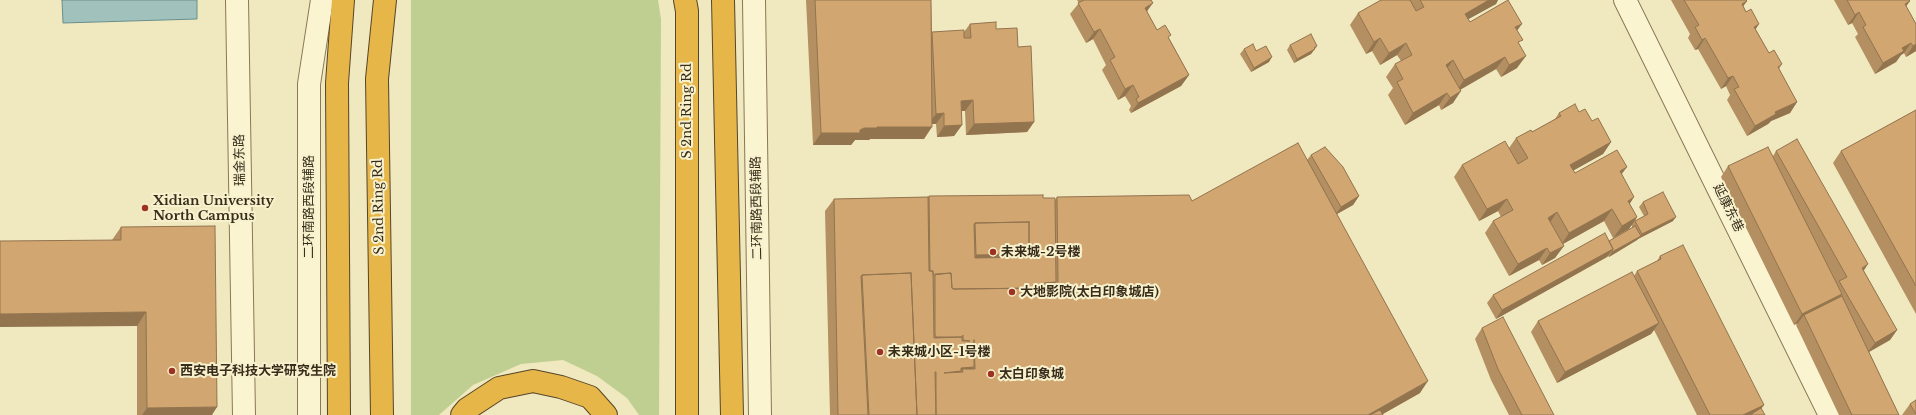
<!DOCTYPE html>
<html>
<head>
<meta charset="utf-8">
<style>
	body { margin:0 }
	canvas { display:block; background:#f0e8be }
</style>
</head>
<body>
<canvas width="1916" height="415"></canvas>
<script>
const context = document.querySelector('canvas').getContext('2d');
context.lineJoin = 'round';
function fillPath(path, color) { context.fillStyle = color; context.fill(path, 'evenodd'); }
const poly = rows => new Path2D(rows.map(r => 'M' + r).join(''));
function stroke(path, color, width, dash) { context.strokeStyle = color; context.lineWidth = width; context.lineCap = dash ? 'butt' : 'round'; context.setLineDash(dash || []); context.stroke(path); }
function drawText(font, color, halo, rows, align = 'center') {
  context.font = font + ' "Libre Baskerville","Noto Sans SC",serif'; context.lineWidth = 4; context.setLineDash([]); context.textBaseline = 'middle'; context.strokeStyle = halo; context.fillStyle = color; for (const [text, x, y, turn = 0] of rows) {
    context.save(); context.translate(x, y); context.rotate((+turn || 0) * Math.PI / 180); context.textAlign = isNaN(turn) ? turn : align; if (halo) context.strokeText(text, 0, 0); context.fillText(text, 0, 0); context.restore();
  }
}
fillPath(poly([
	[411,0,658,0,661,19,659,415,639,415,627,398,597,376,563,360,521,364,473,385,439,415,411,415]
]), '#bfcf91');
const water = poly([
	[62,0,197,0,197,19,63,23,62,0]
]);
fillPath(water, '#a1c1bc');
stroke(water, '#688f8b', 1);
const minor = poly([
	[237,0,244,415],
	[754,0,760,415],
	[1625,0,1830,415],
	[309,415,309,84,322,0]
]);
const highway = poly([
	[685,0,687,11,687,415],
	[723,0,732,415],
	[339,415,337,83,343,0],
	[382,415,377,79,385,0],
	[462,415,467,409,499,388,533,381,561,387,590,397,606,415]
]);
stroke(minor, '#897855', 24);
stroke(highway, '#56452a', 24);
stroke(minor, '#fbf4d1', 22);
stroke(highway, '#e6b648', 22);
fillPath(poly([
	[806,0,931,0,932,33,964,32,970,24,996,29,1018,47,1034,122,1027,132,966,135,965,111,961,111,962,125,954,136,937,137,936,124,932,124,924,139,870,139,869,140,855,140,851,145,813,145],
	[1077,0,1151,0,1147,12,1157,30,1169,38,1189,75,1181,86,1131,113,1129,110,1131,106,1125,96,1118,100,1102,70,1106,65,1093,39,1086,43,1070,14,1079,3],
	[1381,0,1498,0,1496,4,1468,19,1470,22,1517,31,1519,44,1517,68,1501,77,1496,69,1460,90,1453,103,1441,110,1439,105,1405,125,1388,95,1393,88,1386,77,1395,64,1401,61,1397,55,1380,65,1372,51,1366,54,1350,25,1358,13],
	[1671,0,1746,0,1747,1,1743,6,1769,53,1782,64,1779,69,1797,102,1790,113,1771,121,1768,124,1747,136,1727,100,1730,95,1726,86,1721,89,1698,49,1695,50,1688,38,1690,34],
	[1834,0,1909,0,1910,1,1906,6,1916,24,1916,51,1906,57,1904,53,1901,55,1896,62,1875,74,1855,37,1858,34,1852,23,1848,25],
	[1290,45,1317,46,1311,54,1294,63,1287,50],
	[1244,49,1256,51,1269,62,1251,72,1240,54],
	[1916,110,1916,314,1833,163,1841,151],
	[1579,112,1592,121,1611,142,1603,154,1573,170,1575,173,1621,175,1630,204,1637,217,1635,221,1644,216,1639,207,1643,202,1673,221,1638,239,1637,240,1609,257,1608,256,1607,257,1496,319,1487,303,1493,295,1609,241,1633,228,1631,225,1629,229,1613,238,1604,221,1563,244,1555,258,1542,265,1539,260,1509,276,1485,233,1493,221,1501,217,1498,211,1479,221,1454,177,1462,165,1509,148,1516,138,1532,132,1555,119,1559,113],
	[1776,151,1864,271,1897,330,1890,340,1869,352,1899,415,1839,415,1796,325,1798,323,1794,325,1721,177,1728,166,1773,156],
	[1311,155,1359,196,1353,205,1337,214,1420,393,1383,414,1383,415,830,415,825,211,834,199,927,197,929,196,1043,198,1055,200,1057,197,1192,201,1307,160],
	[121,227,212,415,137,415,137,326,112,240],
	[1660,256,1764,405,1761,409,1765,415,1697,415,1654,330,1651,334,1557,383,1531,332,1538,321,1634,276,1637,271,1657,261],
	[1482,328,1554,415,1509,415,1491,380,1475,339],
	[1916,400,1916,415,1902,415,1910,404]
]), '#b48f61');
fillPath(poly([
	[1489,0,1498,0,1496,4,1456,26,1465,14],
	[1747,1,1739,12,1742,4],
	[1910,1,1902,12,1905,4],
	[1153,3,1145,14,1145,8],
	[1859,12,1852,23,1848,25,1855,15],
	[1522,24,1513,36,1515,27],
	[1759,24,1752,35,1754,27],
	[1100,29,1093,39,1086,43,1094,32],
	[1380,38,1372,51,1366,54,1374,42],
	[1705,38,1698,49,1695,50,1702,40],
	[1406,43,1397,55,1380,65,1389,53],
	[1911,43,1904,53,1901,55,1896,62,1875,74,1883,63,1902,48],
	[1916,44,1916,51,1906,57,1913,46],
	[1317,46,1311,54,1294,63,1297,59],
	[1526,56,1517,68,1501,77,1509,65],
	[1272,57,1269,62,1251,72,1254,68],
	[1505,57,1496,69,1456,92,1464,80],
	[1453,60,1444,73,1446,65],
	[1189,75,1181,86,1131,113,1138,103],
	[1733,76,1726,86,1721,89,1728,78],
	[1133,85,1125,96,1118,100,1125,89],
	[1461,91,1453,103,1441,110,1450,98],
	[1447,93,1439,105,1405,125,1413,113],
	[973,100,965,111,953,111,961,101],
	[1797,102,1790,113,1771,121,1768,124,1747,136,1755,126,1775,112],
	[944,113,936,124,928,124,936,114],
	[1034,122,1027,132,966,135,974,124],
	[962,125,954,136,937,137,944,126],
	[877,127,932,127,924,139,870,139,869,140,855,140,851,145,813,145,821,133,860,130,864,128],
	[1611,142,1603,154,1562,177,1570,165],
	[1627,167,1618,179,1620,171],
	[1359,196,1353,205,1335,215,1341,207],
	[1634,197,1626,210,1628,201],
	[1507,199,1498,211,1479,221,1487,209],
	[1612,209,1604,221,1561,245,1569,233],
	[1557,212,1549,224,1548,218],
	[1637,217,1629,229,1613,238,1622,226],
	[1676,217,1673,221,1638,239,1637,240,1609,257,1612,252,1640,236,1642,234],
	[1564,246,1555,258,1542,265,1550,253],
	[1547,248,1539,260,1509,276,1518,264],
	[1613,249,1607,257,1496,319,1502,310],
	[1029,254,1020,268,967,268,976,255],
	[1868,264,1861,275,1862,268],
	[1842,294,1835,305,1804,315,1798,323,1794,325,1802,314],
	[146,312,137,326,0,327,0,314],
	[1659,323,1651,334,1557,383,1565,372],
	[1897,330,1890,340,1867,353,1875,343],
	[936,337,962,337,954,349,928,349],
	[974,367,965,380,962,369,953,384,944,373,961,368],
	[1428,381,1420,393,1381,415,1368,415],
	[1764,405,1756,415,1743,415],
	[217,407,212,415,142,415,147,408]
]), '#92744f');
const building = poly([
	[815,0,931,0,932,127,877,127,877,128,864,128,860,130,860,133,821,133,815,0],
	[1084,0,1151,0,1153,3,1145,8,1157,30,1165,25,1171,35,1168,37,1189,75,1138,103,1136,99,1139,97,1133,85,1125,89,1110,60,1115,57,1100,29,1094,32,1078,3,1084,0],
	[1381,0,1410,0,1416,11,1424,7,1420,0,1489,0,1465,14,1470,22,1508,0,1522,24,1515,27,1523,40,1518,42,1526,56,1509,65,1505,57,1464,80,1453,60,1446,65,1461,91,1450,98,1447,93,1413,113,1397,82,1403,79,1395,64,1412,55,1406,43,1389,53,1380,38,1374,42,1358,13,1381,0],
	[1684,0,1746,0,1747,1,1742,4,1746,12,1751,9,1759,24,1754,27,1769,53,1774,50,1782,64,1778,67,1797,102,1775,112,1776,114,1755,126,1734,89,1739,87,1733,76,1728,78,1705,38,1702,40,1695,27,1699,25,1684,0],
	[1847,0,1909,0,1910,1,1905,4,1916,24,1916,44,1913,46,1911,43,1902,48,1904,51,1883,63,1863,27,1866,25,1859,12,1855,15,1847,0],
	[996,22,996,29,1017,28,1018,47,1031,46,1034,122,974,124,973,100,961,101,962,125,944,126,944,113,936,114,932,32,964,30,964,38,971,38,970,24,996,22],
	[1311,34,1317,46,1314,48,1315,49,1297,59,1290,45,1311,34],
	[1253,44,1256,51,1266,46,1272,57,1254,68,1244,49,1253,44],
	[1575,104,1579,112,1585,109,1592,121,1598,118,1611,142,1570,165,1575,173,1617,150,1627,167,1620,171,1634,197,1628,201,1637,217,1622,226,1612,209,1569,233,1557,212,1548,218,1564,246,1550,253,1547,248,1518,264,1493,221,1513,210,1507,199,1487,209,1462,165,1505,141,1518,164,1528,158,1516,138,1531,130,1532,132,1561,116,1559,113,1575,104],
	[1916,110,1916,286,1841,151,1916,110],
	[1797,139,1868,264,1862,268,1897,330,1875,343,1839,281,1847,277,1776,151,1797,139],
	[1298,143,1428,381,1368,415,936,415,936,372,935,372,936,415,917,415,911,273,862,275,861,276,868,415,838,415,834,199,928,197,929,271,933,271,934,338,962,337,962,341,970,341,963,340,963,335,962,337,936,337,935,335,935,274,951,273,952,288,953,289,1045,288,1046,283,1058,282,1057,197,1189,195,1192,201,1298,143],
	[974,340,975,369,962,369,963,372,944,373,961,371,961,368,974,367,974,340],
	[1325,147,1343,167,1359,196,1341,207,1311,155,1325,147],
	[1768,147,1842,294,1802,314,1728,166,1768,147],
	[1663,192,1676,217,1642,234,1635,221,1648,214,1643,202,1663,192],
	[1043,195,1043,198,1055,198,1056,282,1044,283,1044,288,953,289,952,288,951,273,933,275,933,271,930,271,929,196,1043,195],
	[1029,222,1029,254,1027,257,975,258,974,225,975,223,1029,222],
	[1029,222,1029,254,976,255,975,223,1029,222],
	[215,226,217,407,147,408,146,312,0,314,0,241,121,240,121,227,215,226],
	[1635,226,1641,236,1612,252,1612,251,1613,249,1609,241,1635,226],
	[1605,233,1613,249,1502,310,1493,295,1605,233],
	[1683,245,1764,405,1743,415,1710,415,1637,271,1661,259,1660,256,1683,245],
	[1632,272,1659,323,1565,372,1538,321,1632,272],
	[911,273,917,415,869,415,862,275,911,273],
	[1842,296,1899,415,1852,415,1804,315,1842,296],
	[1503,317,1554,415,1522,415,1498,369,1482,328,1503,317],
	[1916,400,1916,414,1910,404,1916,400],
	[1761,408,1765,415,1750,415,1761,408],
	[1380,410,1383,415,1370,415,1380,410]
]);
fillPath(building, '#d1a671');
stroke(building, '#92744f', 1);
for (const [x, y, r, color] of [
	[145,208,4,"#9c3222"],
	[993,252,4,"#9c3222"],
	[1012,292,4,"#9c3222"],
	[880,352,4,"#9c3222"],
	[172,371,4,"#9c3222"],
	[991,374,4,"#9c3222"]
]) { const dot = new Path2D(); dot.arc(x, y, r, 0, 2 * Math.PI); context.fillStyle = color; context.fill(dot); stroke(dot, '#f7f1cd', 1.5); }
drawText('13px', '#382d1b', '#f7f1cd', [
	["S 2nd Ring Rd",687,111,-90],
	["瑞金东路",240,160,-91],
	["二环南路西段辅路",309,207,-90],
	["S 2nd Ring Rd",379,207,-91],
	["二环南路西段辅路",757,208,-91],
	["延康东巷",1728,208,64]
]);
drawText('bold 13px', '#382d1b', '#f7f1cd', [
	["Xidian University",153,201],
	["North Campus",153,216],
	["未来城-2号楼",1001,252],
	["大地影院(太白印象城店)",1020,292],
	["未来城小区-1号楼",888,352],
	["西安电子科技大学研究生院",180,371],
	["太白印象城",999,374]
], 'left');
</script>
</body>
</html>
